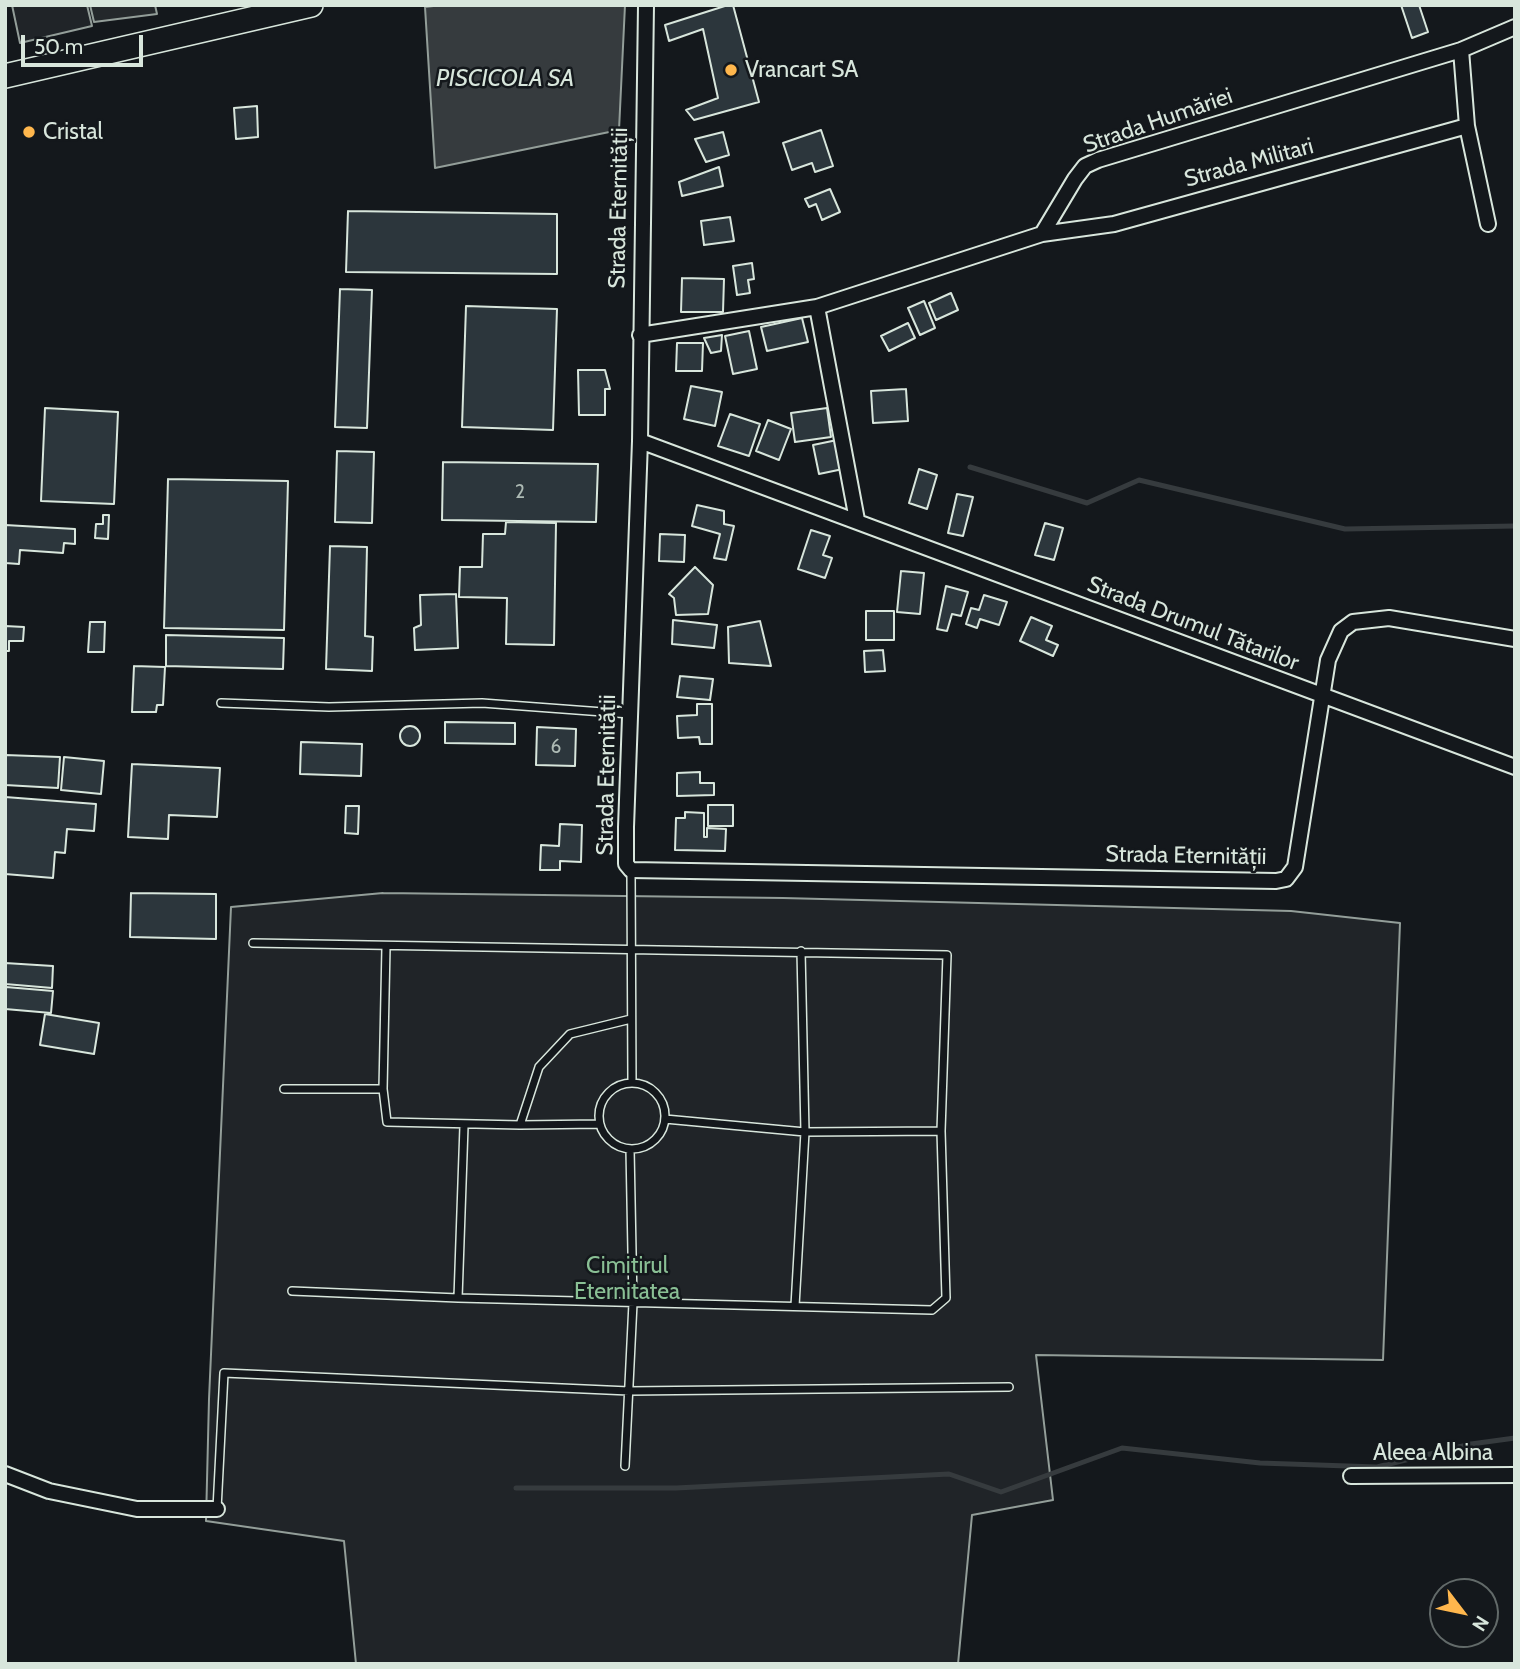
<!DOCTYPE html>
<html>
<head>
<meta charset="utf-8">
<style>
	body { margin:0 }
	#map { position:relative; width:1520px; height:1669px; overflow:hidden; background:#14181c; font-family:Cabin,sans-serif }
	canvas { display:block }
	.frame { position:absolute; inset:0; border:7px solid #d8e6dc; pointer-events:none }
	.north { position:absolute; left:1429px; top:1578px; width:70px; height:70px; box-sizing:border-box; background:#14181c; border:2px solid #626a69; border-radius:50%; rotate:122deg; font-size:19px; font-weight:700; line-height:28px; text-align:center; color:#d8e6dc }
	.north::after { content:''; display:block; margin:auto; width:24px; height:32px; background:#ffb74d; clip-path:polygon(50% 0,100% 100%,50% 72%,0 100%) }
	.scale { position:absolute; left:21px; top:35px; width:122px; height:32px; box-sizing:border-box; border:4px solid #d8e6dc; border-top:0; padding-left:9px; font-size:21px; line-height:24px; white-space:nowrap; color:#d8e6dc; -webkit-text-stroke:5px #14181c; paint-order:stroke }
</style>
</head>
<body>
<div id="map">
<canvas width="1520" height="1669"></canvas>
<div class="frame"></div>
<div class="north">N</div>
<div class="scale">50 m</div>
</div>
<script>
const context = document.querySelector('canvas').getContext('2d');
context.lineJoin = 'round';
function fillPath(path, color) { context.fillStyle = color; context.fill(path, 'evenodd'); }
const poly = rows => new Path2D(rows.map(r => 'M' + r).join(''));
function stroke(path, color, width, dash) { context.strokeStyle = color; context.lineWidth = width; context.lineCap = dash ? 'butt' : 'round'; context.setLineDash(dash || []); context.stroke(path); }
function drawText(font, color, halo, rows, align = 'center') {
  context.font = font + ' Cabin,sans-serif'; context.lineWidth = 5; context.setLineDash([]); context.textBaseline = 'middle'; context.strokeStyle = halo; context.fillStyle = color; for (const [text, x, y, turn = 0] of rows) {
    context.save(); context.translate(x, y); context.rotate((+turn || 0) * Math.PI / 180); context.textAlign = isNaN(turn) ? turn : align; if (halo) context.strokeText(text, 0, 0); context.fillText(text, 0, 0); context.restore();
  }
}
const green = poly([
	[12,5,87,5,92,26,20,43,12,5],
	[383,893,783,898,1291,911,1400,923,1383,1360,1036,1355,1053,1500,972,1515,958,1664,356,1664,344,1541,206,1521,209,1399,231,907,383,893]
]);
fillPath(green, '#202428');
stroke(green, '#939e99', 2);
const parking = poly([
	[90,5,155,5,157,14,94,22,90,5]
]);
fillPath(parking, '#24282b');
stroke(parking, '#939e99', 2);
const water = poly([
	[442,5,625,5,619,130,435,168,425,7,442,5]
]);
fillPath(water, '#363b3e');
stroke(water, '#939e99', 2);
stroke(poly([
	[970,467,1087,503,1139,480,1345,529,1515,526],
	[516,1488,676,1488,949,1474,1001,1492,1122,1448,1260,1463,1377,1467,1471,1444,1515,1438]
]), '#363b3e', 5);
const building = poly([
	[728,5,733,5,759,102,694,120,686,110,718,98,703,29,669,41,665,25,728,5],
	[1401,5,1419,5,1428,32,1412,38,1401,5],
	[257,106,258,137,236,139,234,108,257,106],
	[821,130,833,166,815,172,812,163,792,170,783,143,821,130],
	[723,132,729,155,706,162,695,139,723,132],
	[719,167,723,186,682,196,679,182,719,167],
	[830,189,840,212,822,220,816,204,809,207,805,199,830,189],
	[348,211,557,214,557,274,346,272,348,211],
	[730,217,734,241,704,245,701,221,730,217],
	[752,263,754,279,748,280,750,293,737,295,733,266,752,263],
	[682,278,724,279,723,312,681,312,682,278],
	[340,289,372,290,367,428,335,427,340,289],
	[951,293,958,310,936,320,929,303,951,293],
	[924,301,935,328,920,335,908,308,924,301],
	[466,306,557,309,553,430,462,427,466,306],
	[802,318,808,342,767,351,761,327,802,318],
	[908,323,915,338,889,351,881,336,908,323],
	[749,331,757,369,733,374,725,336,749,331],
	[722,335,721,351,711,353,704,338,722,335],
	[677,343,703,343,702,371,676,371,677,343],
	[578,370,605,370,610,389,605,389,605,415,579,415,578,370],
	[691,386,722,392,715,426,684,419,691,386],
	[906,389,908,421,873,423,871,391,906,389],
	[45,408,118,412,114,504,41,501,45,408],
	[827,408,831,437,795,442,791,413,827,408],
	[730,414,760,424,749,456,718,446,730,414],
	[768,420,791,429,779,460,756,451,768,420],
	[837,440,843,469,819,474,813,445,837,440],
	[337,451,374,452,372,523,335,522,337,451],
	[443,462,598,464,596,522,442,520,443,462],
	[919,469,937,475,927,509,909,503,919,469],
	[168,479,288,481,284,630,164,628,168,479],
	[957,494,973,497,963,536,948,533,957,494],
	[697,505,724,511,724,524,734,526,726,560,714,558,720,534,692,526,697,505],
	[103,515,109,515,108,539,95,538,96,524,103,524,103,515],
	[506,522,556,523,554,645,506,644,507,598,459,597,460,567,482,567,483,534,505,534,506,522],
	[1045,523,1063,528,1054,560,1035,555,1045,523],
	[5,525,75,529,75,544,64,543,63,553,20,550,19,564,5,563,5,525],
	[811,530,830,536,823,555,832,558,825,578,798,569,811,530],
	[660,534,685,535,684,562,659,561,660,534],
	[330,546,367,547,365,636,373,637,372,671,326,669,330,546],
	[695,567,713,585,708,614,676,615,674,598,669,594,695,567],
	[901,571,924,573,920,614,897,612,901,571],
	[946,586,968,592,961,616,952,614,947,631,937,629,946,586],
	[456,594,458,648,415,650,414,628,421,625,420,595,456,594],
	[984,595,1007,602,999,625,980,619,977,628,966,624,971,608,979,610,984,595],
	[866,611,894,611,894,640,866,640,866,611],
	[1031,617,1052,626,1046,640,1058,645,1053,656,1020,641,1031,617],
	[673,620,717,625,714,648,672,644,673,620],
	[760,621,771,666,729,663,728,627,760,621],
	[90,622,105,622,104,652,88,652,90,622],
	[5,626,24,627,23,641,9,641,9,651,5,651,5,626],
	[166,635,284,638,283,669,166,666,166,635],
	[883,650,885,671,865,672,864,651,883,650],
	[134,666,165,667,163,705,157,705,156,712,132,712,134,666],
	[680,676,713,679,710,700,677,697,680,676],
	[697,704,712,704,712,744,700,744,699,737,678,738,677,716,697,715,697,704],
	[445,722,515,723,515,744,445,743,445,722],
	'400 736a10 10 0 1 1 20 0a10 10 0 1 1-20 0Z',
	[537,727,576,729,575,766,536,765,537,727],
	[301,742,362,744,361,776,300,774,301,742],
	[5,755,60,757,58,788,5,785,5,755],
	[64,757,104,761,101,794,61,790,64,757],
	[132,764,220,768,217,817,169,815,168,839,128,837,132,764],
	[700,772,700,783,714,783,714,795,677,796,677,773,700,772],
	[5,797,96,804,94,831,67,829,65,853,55,852,53,878,5,874,5,797],
	[708,805,733,805,733,826,708,826,708,805],
	[346,806,359,806,358,834,345,833,346,806],
	[685,812,704,813,704,837,707,837,707,828,726,829,725,851,675,850,676,818,685,818,685,812],
	[560,824,582,825,581,862,560,861,560,870,540,870,541,845,559,846,560,824],
	[131,893,216,894,216,939,130,937,131,893],
	[5,963,53,966,52,988,5,984,5,963],
	[6,987,53,991,51,1013,5,1009,6,987],
	[45,1014,99,1023,94,1054,40,1045,45,1014]
]);
fillPath(building, '#2c363c');
stroke(building, '#d8e6dc', 2);
const service = poly([
	[221,703,329,707,482,703,630,714],
	[631,870,632,1083],
	[253,943,947,955,941,1131,946,1298,932,1310,458,1298,292,1291],
	[386,947,383,1089,387,1122,520,1125],
	'599 1116a33 33 0 1 1 66 0a33 33 0 1 1-66 0Z',
	[284,1089,383,1089],
	[665,1119,805,1132,941,1131],
	[600,1124,520,1125,539,1067,570,1034,631,1019],
	[458,1298,464,1126],
	[795,1306,805,1132,801,951],
	[625,1466,633,1303,630,1149],
	[217,1509,224,1373,629,1391,1009,1387]
]);
const minor = poly([
	[646,5,640,441,626,827,626,864,631,870,1276,881,1286,879,1295,867,1328,660,1341,631,1353,622,1389,618,1515,639],
	[1461,50,1467,126,1488,224],
	[1042,234,1114,224,1467,126],
	[817,307,857,520],
	[640,335,817,307,1042,234,1075,179,1085,166,1098,160,1461,50,1515,27],
	[640,441,1515,767],
	[5,1474,49,1491,137,1509,217,1509],
	[1351,1476,1515,1475]
]);
const primary = poly([
	[5,76,311,5]
]);
stroke(service, '#d8e6dc', 10);
stroke(minor, '#d8e6dc', 18);
stroke(primary, '#d8e6dc', 26);
stroke(service, '#14181c', 7);
stroke(minor, '#14181c', 14);
stroke(primary, '#14181c', 23);
for (const [x, y, r, color] of [
	[731,70,7,"#ffb74d"],
	[29,132,7,"#ffb74d"]
]) { const dot = new Path2D(); dot.arc(x, y, r, 0, 2 * Math.PI); context.fillStyle = color; context.fill(dot); stroke(dot, '#14181c', 2.5); }
drawText('19px', '#adbab4', null, [
	["2",520,492],
	["6",556,747]
]);
drawText('23px', '#d8e6dc', '#14181c', [
	["Vrancart SA",745,70],
	["Cristal",43,132]
], 'left');
drawText('23px', '#d8e6dc', '#14181c', [
	["Strada Humăriei",1158,121,-19],
	["Strada Militari",1249,163,-15],
	["Strada Eternității",619,208,-89],
	["Strada Drumul Tătarilor",1193,624,21],
	["Strada Eternității",607,775,-89],
	["Strada Eternității",1186,856,1],
	["Aleea Albina",1433,1453]
]);
drawText('23px', '#8ac095', '#14181c', [
	["Cimitirul",627,1266],
	["Eternitatea",627,1292]
]);
drawText('italic 24px', '#d8e6dc', '#14181c', [
	["PISCICOLA SA",505,79]
]);
</script>
</body>
</html>
